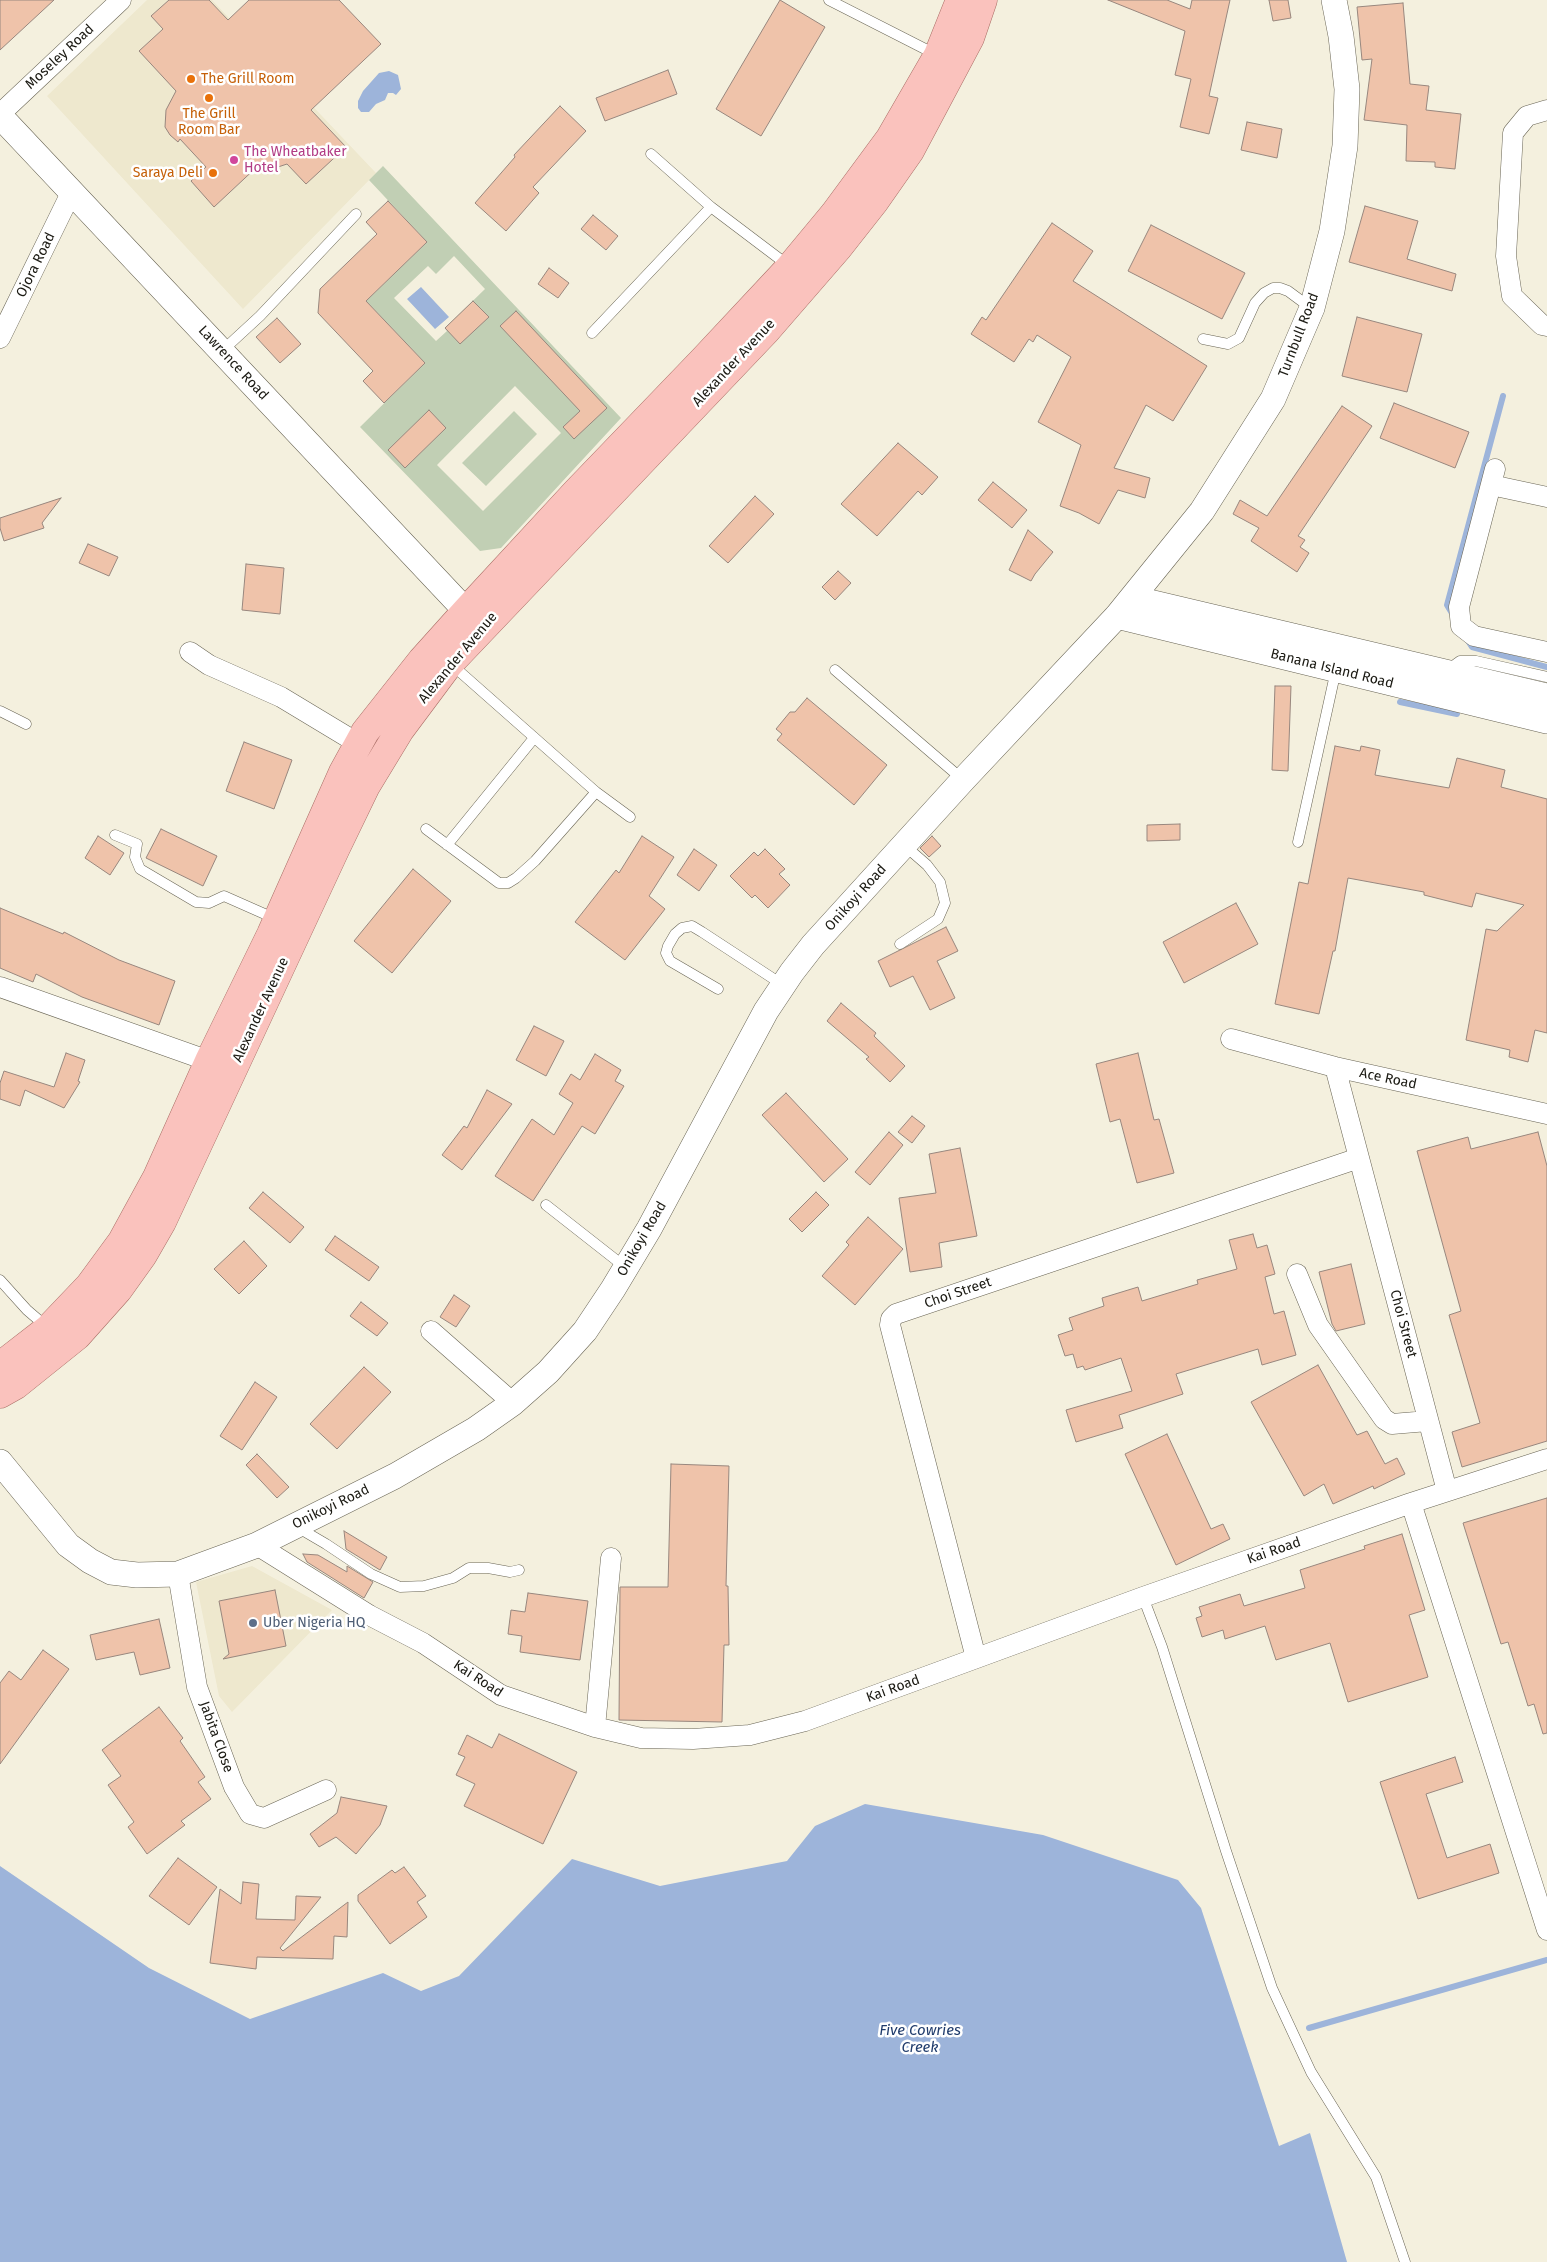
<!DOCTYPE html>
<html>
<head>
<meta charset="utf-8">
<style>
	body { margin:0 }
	canvas { display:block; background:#f4f0de }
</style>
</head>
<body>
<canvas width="1547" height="2262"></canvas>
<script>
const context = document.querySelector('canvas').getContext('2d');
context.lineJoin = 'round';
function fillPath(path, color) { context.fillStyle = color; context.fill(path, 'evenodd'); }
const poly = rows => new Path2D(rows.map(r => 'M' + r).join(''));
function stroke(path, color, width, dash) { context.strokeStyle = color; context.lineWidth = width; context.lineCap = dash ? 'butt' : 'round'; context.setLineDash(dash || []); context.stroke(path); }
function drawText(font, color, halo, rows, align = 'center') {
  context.font = font + ' "Fira Sans",sans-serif'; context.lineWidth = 5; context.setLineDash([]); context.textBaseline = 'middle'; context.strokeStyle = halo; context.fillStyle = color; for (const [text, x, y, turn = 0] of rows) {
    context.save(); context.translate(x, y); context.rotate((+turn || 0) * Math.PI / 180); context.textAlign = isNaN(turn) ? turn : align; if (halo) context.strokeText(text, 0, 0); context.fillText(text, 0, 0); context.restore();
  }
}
fillPath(poly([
	[147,0,212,0,376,173,243,309,47,96],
	[252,1566,332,1610,232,1712,219,1696,196,1582]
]), '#eee8ce');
fillPath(poly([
	[383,166,621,418,501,548,480,551,360,427,425,363,366,301,427,242,369,180],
	[454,256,485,289,445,328,447,331,436,341,394,298,428,266,436,274],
	[515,386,561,433,483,511,437,465],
	[514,411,537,434,486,486,462,463]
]), '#c1cfb4');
fillPath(poly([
	[389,71,398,75,401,89,396,95,393,93,388,93,385,100,376,104,369,112,361,112,358,108,358,101,363,91,379,73],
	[421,287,449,317,435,329,407,299],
	[865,1804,1043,1835,1178,1880,1201,1908,1279,2146,1310,2133,1347,2262,0,2262,0,1866,149,1968,250,2019,383,1973,421,1991,459,1976,572,1859,660,1886,787,1861,815,1826]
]), '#9db4da');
stroke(poly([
	[1453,615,1447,605,1503,396],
	[1467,639,1472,647,1547,667],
	[1400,702,1457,714],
	[1309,2028,1547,1960]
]), '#9db4da', 6);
const building = poly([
	[0,0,54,0,0,50,0,0],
	[169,0,209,0,228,20,249,0,339,0,381,44,311,110,346,147,306,184,287,164,266,171,260,164,214,207,191,181,206,167,180,139,178,142,170,135,165,127,166,110,176,91,139,51,163,29,151,16,169,0],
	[780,0,825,27,761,136,716,109,780,0],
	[1108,0,1167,0,1190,9,1192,0,1230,0,1209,96,1218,98,1209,134,1180,127,1191,79,1175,75,1185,31,1108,0],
	[1269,0,1288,0,1291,18,1273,21,1269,0],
	[1403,3,1410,84,1429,86,1426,110,1461,114,1455,169,1435,167,1435,162,1406,161,1407,125,1364,120,1372,59,1362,60,1357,7,1403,3],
	[668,70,677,94,605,121,596,98,668,70],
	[560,106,586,131,533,187,539,193,506,231,475,203,515,157,514,155,560,106],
	[1247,122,1282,129,1277,158,1241,150,1247,122],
	[388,201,427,242,366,301,425,363,384,403,363,381,373,371,318,313,320,289,377,234,366,222,388,201],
	[1365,206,1418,221,1407,259,1456,274,1452,291,1349,262,1365,206],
	[593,215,618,236,606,250,581,229,593,215],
	[1052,223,1093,251,1073,281,1207,366,1173,421,1146,405,1114,468,1150,478,1145,498,1118,490,1099,524,1079,513,1060,506,1081,445,1038,422,1071,357,1037,335,1033,342,1029,339,1014,362,971,334,982,317,986,320,1052,223],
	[1151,225,1245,273,1222,319,1128,271,1151,225],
	[549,268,569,283,558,298,538,284,549,268],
	[473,301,489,317,460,344,445,328,473,301],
	[516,311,607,408,574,439,563,427,580,411,500,326,516,311],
	[1357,317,1422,334,1407,392,1342,376,1357,317],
	[277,318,301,344,280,363,256,337,277,318],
	[1394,403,1469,432,1455,468,1380,438,1394,403],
	[1342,406,1372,426,1298,536,1305,540,1300,547,1309,553,1297,572,1251,541,1259,528,1233,514,1240,500,1267,516,1342,406],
	[429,410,446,428,405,468,388,450,429,410],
	[898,443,938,477,922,495,918,491,877,536,841,504,898,443],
	[993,482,1027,510,1012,528,978,500,993,482],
	[755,496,774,514,728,563,709,546,755,496],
	[61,498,42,523,44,528,4,541,0,528,0,518,61,498],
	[1028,530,1053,552,1035,574,1031,581,1009,570,1028,530],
	[88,544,118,557,109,576,79,563,88,544],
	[246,564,284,568,280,614,242,610,246,564],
	[838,571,851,583,835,600,822,587,838,571],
	[1275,686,1291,686,1288,771,1272,770,1275,686],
	[807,698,887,765,854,805,777,740,782,734,776,729,790,712,795,712,807,698],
	[244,742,292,760,274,809,226,791,244,742],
	[1335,746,1360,751,1361,746,1380,750,1375,775,1449,788,1457,758,1505,770,1501,787,1547,799,1547,1033,1535,1030,1528,1062,1509,1057,1510,1050,1466,1040,1486,929,1497,931,1524,905,1476,893,1472,907,1424,895,1424,892,1348,878,1335,951,1333,951,1319,1014,1275,1004,1299,882,1308,884,1335,746],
	[1180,824,1180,840,1147,841,1147,825,1180,824],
	[161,829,217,856,203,886,146,858,161,829],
	[98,836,124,853,110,875,85,858,98,836],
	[642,836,674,857,649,896,665,909,625,960,575,922,616,870,619,873,642,836],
	[932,836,941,846,929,857,920,848,932,836],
	[694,849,717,865,699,891,677,875,694,849],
	[765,849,785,869,779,874,790,885,768,908,755,895,752,898,730,876,754,852,758,856,765,849],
	[413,869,451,901,392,973,354,941,413,869],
	[1236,903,1258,944,1184,983,1163,942,1236,903],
	[0,908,63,934,64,932,119,960,175,981,159,1025,82,997,36,974,33,982,0,968,0,908],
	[946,927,958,951,937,961,955,998,930,1010,913,976,890,987,878,961,946,927],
	[841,1003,876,1033,874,1036,905,1066,890,1082,866,1059,869,1057,827,1021,841,1003],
	[534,1026,564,1041,546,1076,516,1060,534,1026],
	[66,1053,85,1060,78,1081,80,1082,64,1108,25,1090,20,1106,0,1099,0,1083,4,1071,54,1087,66,1053],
	[1138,1053,1154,1120,1159,1119,1174,1173,1137,1183,1120,1119,1110,1122,1096,1064,1138,1053],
	[595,1054,621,1070,615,1081,624,1086,595,1134,582,1126,533,1201,495,1176,532,1119,554,1135,573,1103,559,1094,571,1074,580,1080,595,1054],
	[487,1090,512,1104,462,1170,442,1155,464,1126,467,1128,487,1090],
	[786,1093,848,1159,824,1182,762,1115,786,1093],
	[912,1116,925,1126,912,1143,898,1132,912,1116],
	[889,1132,903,1145,870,1185,855,1172,889,1132],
	[1538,1132,1547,1166,1547,1441,1462,1467,1452,1432,1480,1423,1449,1315,1461,1311,1417,1151,1468,1137,1471,1149,1538,1132],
	[960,1148,977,1236,939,1243,942,1267,910,1272,899,1198,936,1193,929,1154,960,1148],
	[263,1192,304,1227,290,1243,249,1208,263,1192],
	[816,1192,829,1205,802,1232,789,1219,816,1192],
	[868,1217,903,1249,855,1305,822,1276,849,1245,846,1242,868,1217],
	[1253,1234,1257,1248,1267,1245,1275,1274,1265,1277,1274,1314,1284,1311,1296,1355,1262,1365,1258,1349,1176,1374,1183,1394,1119,1415,1123,1428,1076,1442,1066,1410,1132,1391,1121,1358,1085,1370,1083,1366,1077,1368,1073,1354,1065,1356,1058,1335,1073,1330,1069,1318,1104,1306,1102,1298,1138,1287,1142,1301,1198,1284,1197,1280,1237,1269,1229,1240,1253,1234],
	[335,1236,379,1267,369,1281,325,1250,335,1236],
	[244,1241,267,1266,239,1294,214,1269,244,1241],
	[1351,1264,1365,1324,1336,1331,1332,1324,1319,1272,1351,1264],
	[454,1295,470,1306,456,1327,440,1317,454,1295],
	[361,1302,388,1323,377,1336,350,1316,361,1302],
	[1318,1365,1357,1435,1367,1431,1385,1464,1397,1458,1405,1474,1374,1489,1373,1486,1333,1504,1324,1484,1304,1496,1251,1402,1318,1365],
	[364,1367,391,1392,337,1449,310,1424,364,1367],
	[255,1382,277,1397,242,1450,220,1436,255,1382],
	[1167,1434,1211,1529,1223,1524,1230,1539,1176,1565,1125,1454,1167,1434],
	[257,1454,289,1487,277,1498,246,1465,257,1454],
	[671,1464,729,1466,726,1586,728,1586,729,1645,724,1645,722,1722,619,1720,620,1587,668,1587,671,1464],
	[1547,1498,1547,1733,1543,1734,1534,1704,1528,1706,1508,1642,1501,1644,1463,1523,1547,1498],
	[344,1531,387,1557,380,1570,346,1549,344,1531],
	[1402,1534,1425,1610,1409,1615,1428,1677,1348,1702,1330,1643,1276,1660,1265,1626,1225,1639,1223,1630,1202,1637,1196,1618,1202,1616,1199,1607,1240,1594,1244,1606,1305,1588,1300,1570,1365,1549,1364,1546,1402,1534],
	[303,1554,318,1555,347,1572,347,1566,373,1582,364,1598,307,1562,303,1554],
	[275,1590,286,1646,223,1659,229,1654,219,1601,275,1590],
	[528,1593,588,1601,580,1660,520,1652,522,1636,508,1634,511,1610,525,1612,528,1593],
	[159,1619,170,1668,140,1675,134,1652,96,1660,90,1635,159,1619],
	[43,1650,69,1669,0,1764,0,1683,9,1671,21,1680,43,1650],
	[159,1707,183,1738,180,1741,205,1777,198,1782,211,1799,181,1821,185,1825,147,1854,128,1827,134,1822,108,1785,121,1776,102,1750,159,1707],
	[499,1734,577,1772,543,1844,464,1806,475,1784,456,1775,465,1757,458,1754,467,1735,492,1748,499,1734],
	[1455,1757,1463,1782,1426,1794,1447,1858,1490,1844,1499,1873,1418,1899,1380,1782,1455,1757],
	[341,1797,387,1806,380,1825,356,1854,336,1837,319,1847,310,1834,337,1813,341,1797],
	[178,1858,217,1887,189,1925,149,1896,178,1858],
	[404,1867,426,1896,417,1902,427,1917,390,1944,358,1901,358,1895,392,1870,395,1873,404,1867],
	[243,1882,259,1884,256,1919,295,1920,296,1896,321,1897,280,1948,283,1951,348,1902,347,1937,334,1936,333,1959,257,1957,256,1969,210,1963,220,1889,241,1904,243,1882]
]);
fillPath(building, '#efc3aa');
stroke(building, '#98877e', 1);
const service = poly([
	[829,0,937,55],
	[651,154,711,207,789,266],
	[592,333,711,207],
	[1203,339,1228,344,1239,338,1255,303,1264,293,1273,288,1280,288,1288,291,1311,308],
	[222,351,260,316,356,214],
	[451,664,596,792,630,817],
	[1449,669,1460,661,1476,661,1547,677],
	[835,670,962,779],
	[0,711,26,724],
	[426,829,499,883,508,883,516,878,535,861,596,792],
	[115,835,137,844,135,857,140,869,196,902,209,903,224,896,276,919],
	[1298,842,1336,670],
	[447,845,534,738],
	[900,944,938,919,945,903,940,882,927,865,904,845],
	[718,989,670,961,666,953,668,946,675,934,682,928,692,926,702,932,783,985],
	[546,1205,625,1267],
	[0,1280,27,1310,48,1328],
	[297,1527,326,1544,371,1574,400,1587,424,1586,453,1578,469,1568,488,1568,510,1572,519,1570],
	[1143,1597,1162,1647,1226,1851,1272,1988,1311,2072,1376,2177,1405,2262]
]);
const minor = poly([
	[1547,110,1527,116,1513,133,1506,256,1512,296,1542,325,1547,326],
	[0,114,121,0],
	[0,338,71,193],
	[1495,469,1459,607,1461,626,1474,636,1547,652],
	[1491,485,1547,497],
	[190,652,209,665,281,697,359,744],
	[0,987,209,1061],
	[1231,1039,1335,1067,1547,1114],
	[1335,1067,1447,1491],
	[1297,1274,1318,1325,1384,1419,1392,1424,1428,1421],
	[431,1331,513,1403],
	[1411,1503,1547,1930],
	[257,1545,369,1615,423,1643,501,1695,595,1727,641,1738,693,1739,750,1735,805,1721,1143,1597,1411,1503,1547,1459],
	[178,1574,197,1687,234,1787,250,1814,264,1818,326,1790],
	[976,1658,890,1325,891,1319,896,1314,1359,1158],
	[595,1727,611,1558]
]);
const tertiary = poly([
	[0,116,466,611],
	[1132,598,1547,696],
	[1117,616,1547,721],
	[0,1462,68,1545,90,1561,111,1572,137,1575,178,1574,257,1545,395,1476,476,1429,513,1403,548,1372,585,1331,613,1289,649,1229,766,1011,792,972,813,945,963,780,1117,616,1202,511,1273,399,1312,308,1332,231,1345,146,1347,89,1341,36,1334,0]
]);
const primary = poly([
	[0,1366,49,1328,89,1286,122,1241,157,1177,209,1061,271,934,343,772,365,732,422,660,466,611,576,492,703,360,790,267,834,214,890,138,938,55,960,0],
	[0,1394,16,1385,77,1336,118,1290,143,1255,162,1222,336,848,366,786,400,730,450,663,766,331,838,248,875,201,910,151,970,38,983,0]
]);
stroke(service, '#696555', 11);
stroke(minor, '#696555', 21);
stroke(tertiary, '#696555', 26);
stroke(primary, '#a96d65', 29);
stroke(service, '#fff', 10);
stroke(minor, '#fff', 20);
stroke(tertiary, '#fff', 25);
stroke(primary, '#fac2bd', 28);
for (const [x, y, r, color] of [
	[191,79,5,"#e8710a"],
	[209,98,5,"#e8710a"],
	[234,160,5,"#d1479c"],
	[213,173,5,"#e8710a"],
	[253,1623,5,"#5c6f8a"]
]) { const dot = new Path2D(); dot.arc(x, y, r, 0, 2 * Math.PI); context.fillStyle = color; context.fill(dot); stroke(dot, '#fff', 2); }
drawText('14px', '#1b1a13', '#fff', [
	["Moseley Road",60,57,-43],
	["Ojora Road",36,265,-64],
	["Turnbull Road",1299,335,-69],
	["Lawrence Road",233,363,47],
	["Alexander Avenue",734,363,-47],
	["Alexander Avenue",458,658,-50],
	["Banana Island Road",1332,669,14],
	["Onikoyi Road",856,898,-48],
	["Alexander Avenue",261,1010,-65],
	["Ace Road",1388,1079,12],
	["Onikoyi Road",642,1239,-60],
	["Choi Street",958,1293,-19],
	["Choi Street",1403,1324,75],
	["Onikoyi Road",331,1507,-26],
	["Kai Road",1274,1551,-19],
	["Kai Road",478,1679,33],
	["Kai Road",893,1689,-20],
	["Jabita Close",216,1737,70]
]);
drawText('14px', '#c56008', '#fff', [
	["The Grill Room",201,79],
	["The Grill",209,114,"center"],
	["Room Bar",209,130,"center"],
	["Saraya Deli",203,173,"right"]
], 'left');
drawText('14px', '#b23c85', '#fff', [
	["The Wheatbaker",244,152],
	["Hotel",244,168]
], 'left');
drawText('14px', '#4e5e75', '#fff', [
	["Uber Nigeria HQ",263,1623]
], 'left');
drawText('italic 15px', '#203c6c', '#fff', [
	["Five Cowries",920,2031],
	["Creek",920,2048]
]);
</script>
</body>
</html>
